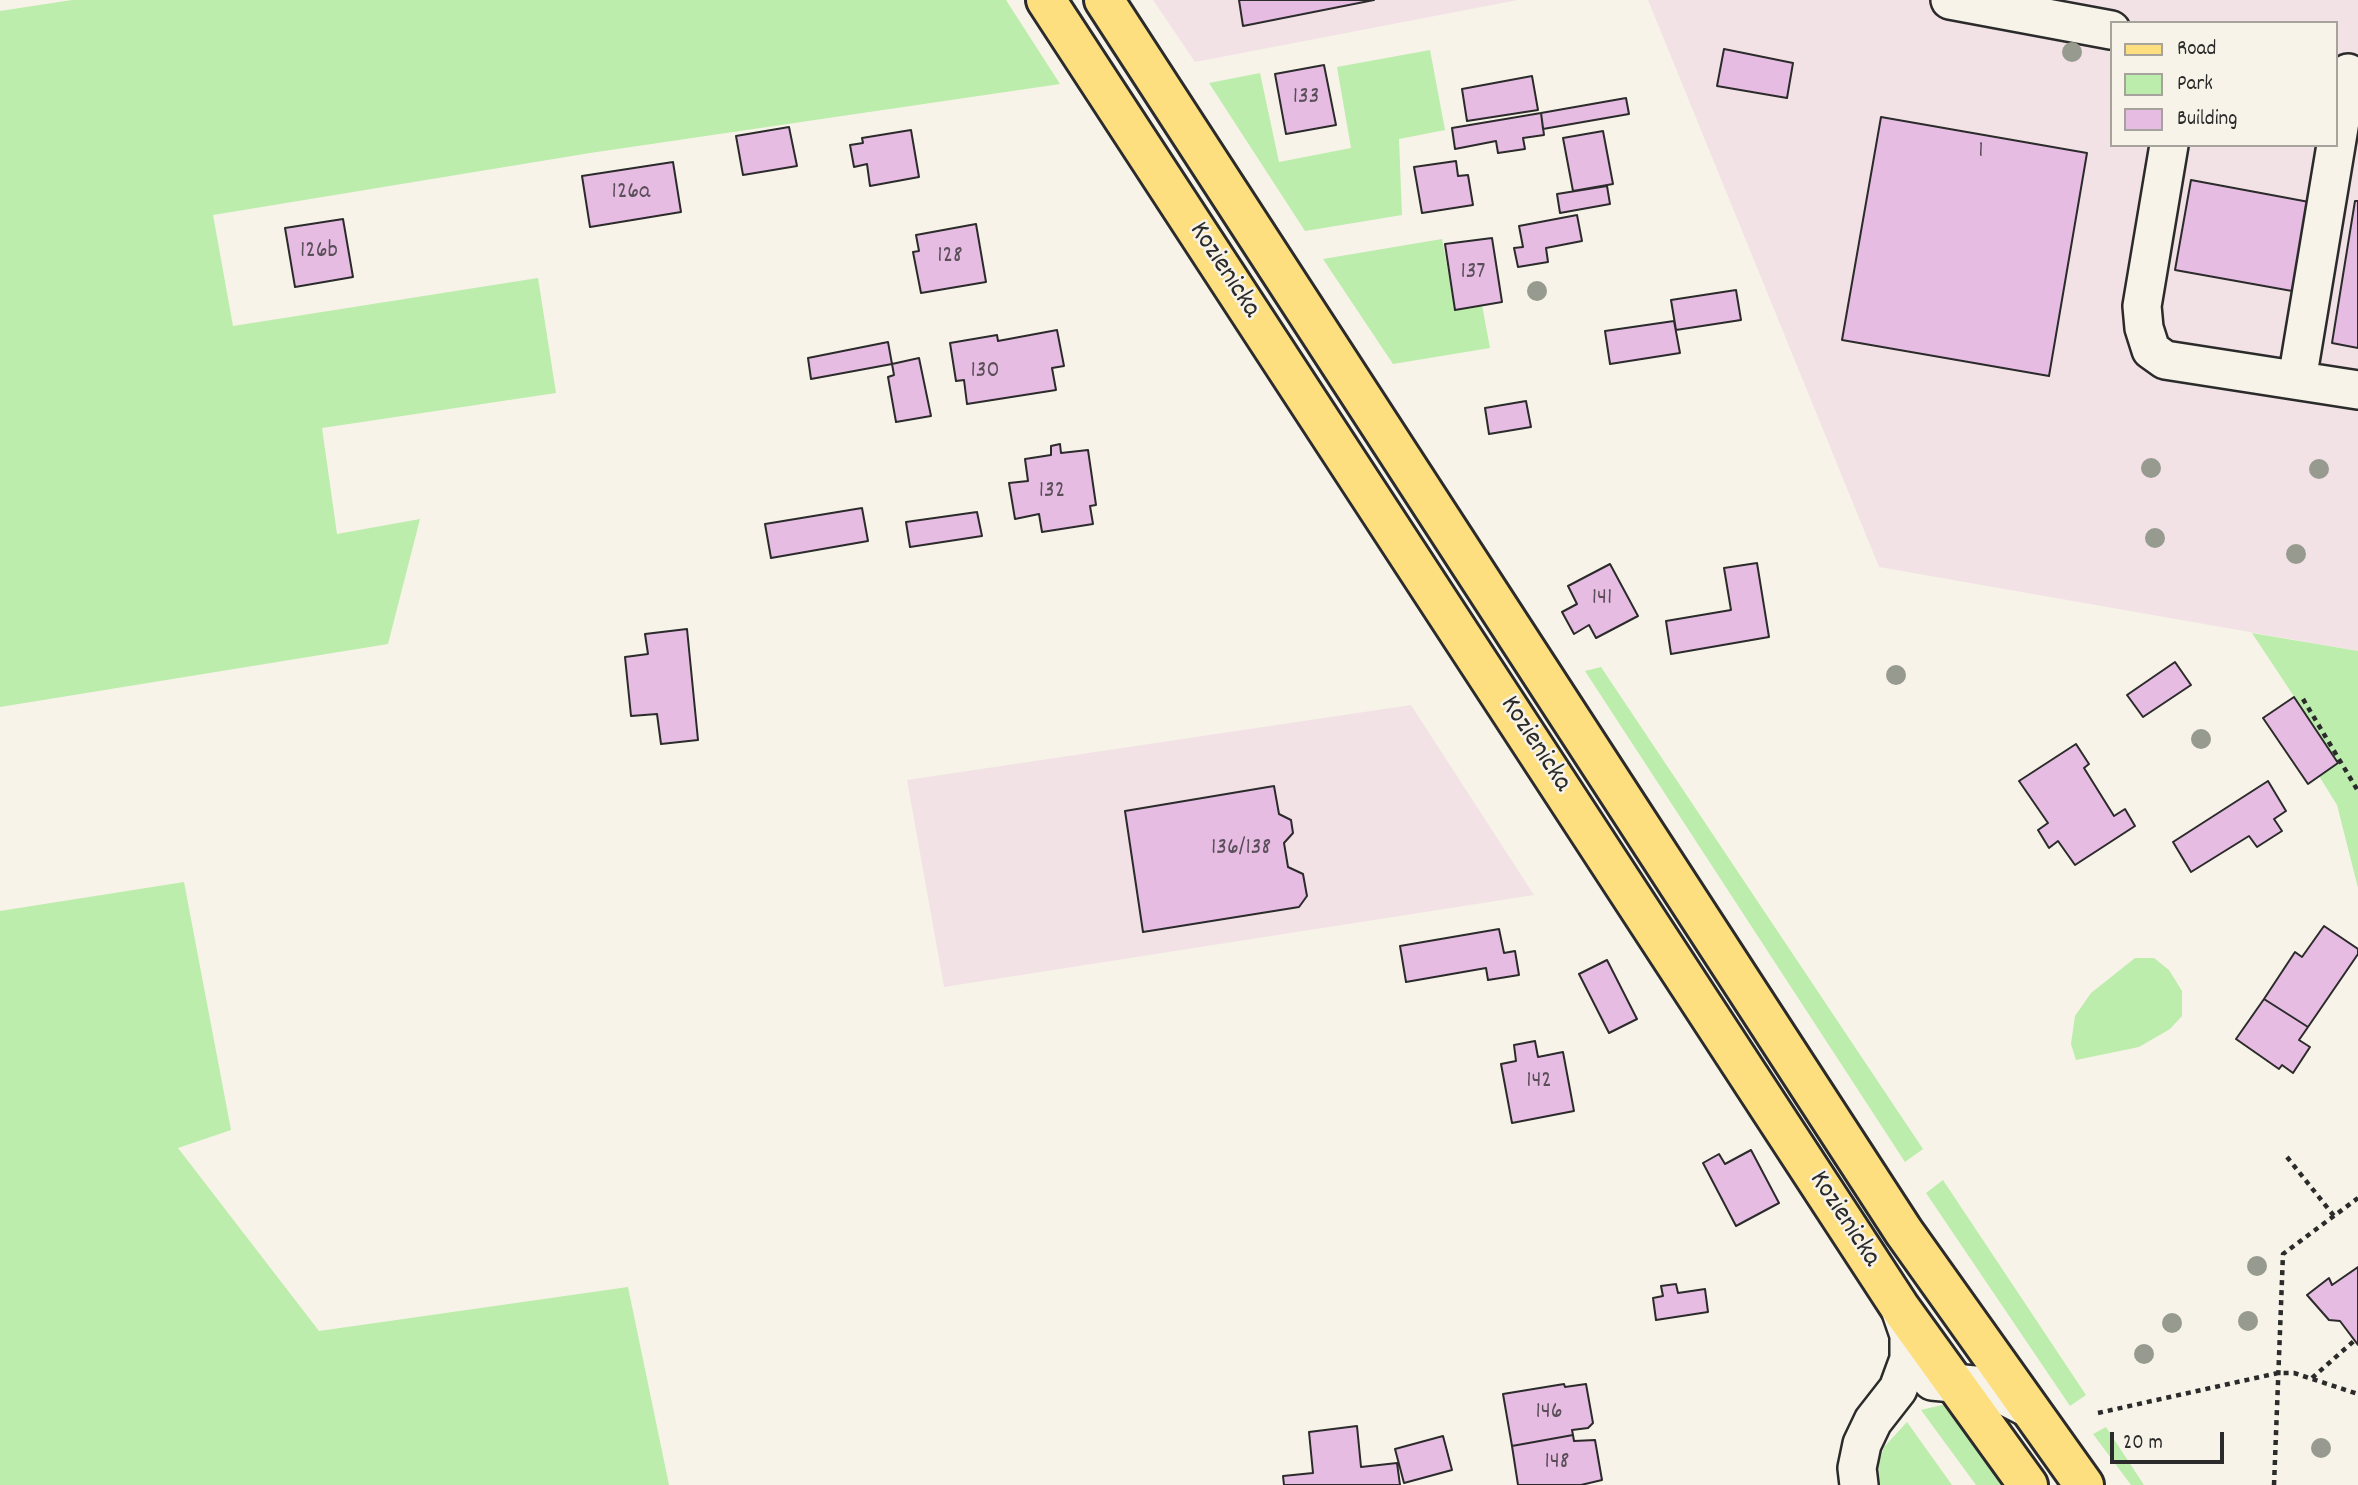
<!DOCTYPE html>
<html>
<head>
<meta charset="utf-8">
<style>
	body { margin:0 }
	#map { position:relative; width:2358px; height:1485px; overflow:hidden; background:#f7f3e8; font-family:Dekko,sans-serif }
	canvas { display:block }
	.legend { position:absolute; left:2110px; top:21px; width:228px; height:126px; box-sizing:border-box; background:#f7f3e8; border:2px solid #a5a39c; margin:0; padding:9px 12px; list-style:none; font-size:21px; color:#2b2b2b }
	.legend li { display:flex; align-items:center; gap:14px; height:35px }
	.legend b { width:35px; border:2px solid #a5a39c }
	.scale { position:absolute; left:2110px; top:1432px; width:114px; height:32px; box-sizing:border-box; border:4px solid #2b2b2b; border-top:0; padding-left:9px; font-size:21px; line-height:24px; white-space:nowrap; color:#2b2b2b; -webkit-text-stroke:5px #f7f3e8; paint-order:stroke }
</style>
</head>
<body>
<div id="map">
<canvas width="2358" height="1485"></canvas>
<ul class="legend">
<li><b style="height:9px;background:#fedf80"></b>Road</li>
<li><b style="height:19px;background:#bcedac"></b>Park</li>
<li><b style="height:19px;background:#e6bce3"></b>Building</li>
</ul>
<div class="scale">20 m</div>
</div>
<script>
const context = document.querySelector('canvas').getContext('2d');
context.lineJoin = 'round';
function fillPath(path, color) { context.fillStyle = color; context.fill(path, 'evenodd'); }
const poly = rows => new Path2D(rows.map(r => 'M' + r).join(''));
function stroke(path, color, width, dash) { context.strokeStyle = color; context.lineWidth = width; context.lineCap = dash ? 'butt' : 'round'; context.setLineDash(dash || []); context.stroke(path); }
function drawText(font, color, halo, rows, align = 'center') {
  context.font = font + ' Dekko,sans-serif'; context.lineWidth = 5; context.setLineDash([]); context.textBaseline = 'middle'; context.strokeStyle = halo; context.fillStyle = color; for (const [text, x, y, turn = 0] of rows) {
    context.save(); context.translate(x, y); context.rotate((+turn || 0) * Math.PI / 180); context.textAlign = isNaN(turn) ? turn : align; if (halo) context.strokeText(text, 0, 0); context.fillText(text, 0, 0); context.restore();
  }
}
fillPath(poly([
	[1153,0,1518,0,1195,62],
	[1648,0,2358,0,2358,651,1879,567],
	[2111,23,2335,23,2335,145,2111,145],
	[1411,705,1534,895,944,987,907,780]
]), '#f2e2e6');
fillPath(poly([
	[72,0,1006,0,1060,84,590,153,213,215,233,326,538,278,556,393,322,428,337,534,420,519,388,644,0,707,0,11],
	[1430,50,1445,130,1399,139,1402,215,1305,231,1209,83,1260,73,1279,162,1351,148,1337,67],
	[1442,239,1455,309,1482,305,1490,348,1393,364,1323,259],
	[2252,633,2358,651,2358,888,2337,805,2319,776,2338,763],
	[1601,667,1923,1149,1905,1162,1585,671],
	[184,882,231,1130,178,1148,319,1331,628,1287,669,1485,0,1485,0,911],
	[2135,958,2154,958,2169,970,2182,991,2182,1016,2170,1029,2139,1047,2076,1060,2071,1044,2075,1016,2091,993],
	[1943,1180,2086,1395,2070,1406,1926,1193],
	[1946,1404,2004,1485,1976,1485,1921,1410],
	[1907,1422,1952,1485,1880,1485,1878,1466,1884,1447],
	[2106,1427,2144,1485,2131,1485,2093,1434]
]), '#bcedac');
const building = poly([
	[1239,0,1374,0,1243,26,1239,0],
	[1724,49,1793,63,1787,98,1717,86,1724,49],
	[1324,65,1336,125,1286,134,1275,74,1324,65],
	[1532,76,1538,110,1467,121,1462,89,1532,76],
	[1626,98,1629,114,1543,129,1541,113,1626,98],
	[1541,113,1544,135,1523,138,1525,149,1498,153,1496,141,1455,149,1452,128,1541,113],
	[1881,117,2087,153,2049,376,1842,340,1881,117],
	[789,127,797,166,743,175,736,136,789,127],
	[911,130,919,177,870,186,867,164,854,167,850,145,863,143,862,138,911,130],
	[1603,131,1613,184,1573,191,1563,138,1603,131],
	[1456,161,1458,176,1468,175,1473,205,1422,213,1414,167,1456,161],
	[673,162,681,212,590,227,582,176,673,162],
	[2191,180,2309,202,2292,291,2175,270,2191,180],
	[1607,186,1610,204,1560,213,1557,194,1607,186],
	[2355,201,2358,201,2358,348,2332,343,2355,201],
	[1577,215,1582,241,1546,248,1548,262,1518,267,1514,248,1523,247,1519,226,1577,215],
	[343,219,353,277,295,287,285,228,343,219],
	[976,224,986,282,921,293,913,252,919,251,916,235,976,224],
	[1492,238,1502,302,1455,310,1445,244,1492,238],
	[1736,290,1741,320,1676,330,1671,300,1736,290],
	[1674,321,1680,353,1610,364,1605,331,1674,321],
	[1057,330,1064,366,1052,368,1056,390,967,404,964,380,956,381,950,343,997,335,998,341,1057,330],
	[888,342,892,364,811,379,808,358,888,342],
	[919,358,931,416,896,422,888,377,894,375,892,364,919,358],
	[1526,401,1531,427,1489,434,1485,408,1526,401],
	[1060,444,1061,453,1088,450,1096,505,1090,506,1093,524,1042,532,1039,514,1015,519,1009,483,1028,481,1025,459,1051,455,1051,446,1060,444],
	[862,508,868,541,771,558,765,524,862,508],
	[977,512,982,536,910,547,906,522,977,512],
	[1757,563,1769,637,1671,654,1666,621,1731,610,1724,568,1757,563],
	[1610,564,1638,616,1596,638,1589,625,1574,634,1562,612,1577,604,1568,586,1610,564],
	[687,629,698,740,661,744,657,714,631,716,625,657,648,654,645,634,687,629],
	[2175,662,2191,685,2143,717,2127,695,2175,662],
	[2294,697,2338,763,2308,784,2263,718,2294,697],
	[2076,744,2089,764,2084,768,2114,816,2125,809,2135,826,2075,865,2058,841,2049,848,2038,830,2048,823,2019,781,2076,744],
	[2268,781,2286,811,2274,819,2282,831,2257,847,2249,836,2191,872,2173,842,2268,781],
	[1274,786,1279,814,1291,820,1293,833,1284,843,1288,867,1303,874,1307,896,1299,907,1143,932,1125,811,1274,786],
	[2324,926,2358,949,2358,954,2308,1027,2264,999,2295,952,2302,957,2324,926],
	[1499,929,1504,953,1515,951,1519,975,1488,980,1486,968,1406,982,1400,946,1499,929],
	[1607,960,1637,1019,1609,1033,1579,974,1607,960],
	[2264,999,2308,1027,2299,1040,2310,1047,2293,1073,2282,1065,2279,1069,2236,1039,2264,999],
	[1535,1041,1538,1057,1563,1052,1574,1111,1512,1123,1501,1064,1516,1061,1514,1045,1535,1041],
	[1751,1150,1779,1203,1736,1226,1703,1163,1719,1154,1725,1164,1751,1150],
	[2358,1267,2358,1345,2340,1321,2329,1320,2307,1295,2329,1278,2332,1285,2358,1267],
	[1676,1284,1678,1293,1705,1289,1708,1312,1656,1320,1653,1298,1663,1296,1661,1286,1676,1284],
	[1564,1384,1565,1387,1586,1384,1593,1423,1588,1428,1572,1430,1573,1435,1512,1446,1503,1394,1564,1384],
	[1357,1426,1361,1467,1397,1463,1400,1485,1284,1485,1283,1476,1313,1473,1309,1432,1357,1426],
	[1573,1435,1574,1441,1595,1440,1602,1480,1581,1485,1518,1485,1512,1446,1573,1435],
	[1443,1436,1452,1470,1404,1483,1395,1449,1443,1436]
]);
fillPath(building, '#e6bce3');
stroke(building, '#2b2b2b', 2);
const minor = poly([
	[1950,0,2111,30],
	[2169,145,2142,306,2144,328,2151,350,2165,360,2358,390],
	[2297,380,2348,73],
	[1932,1381,1974,1385,1997,1392,2028,1408],
	[1859,1485,1857,1468,1862,1444,1873,1421,1898,1389,1909,1359,1909,1335,1899,1306]
]);
const major = poly([
	[1046,0,1899,1306,2028,1485],
	[1104,0,1904,1232,2084,1485]
]);
stroke(minor, '#2b2b2b', 42);
stroke(major, '#2b2b2b', 44);
stroke(poly([
	[2303,699,2358,791],
	[2287,1157,2334,1216],
	[2312,1378,2355,1340],
	[2098,1413,2278,1373,2294,1373,2358,1394],
	[2274,1485,2283,1254,2358,1198]
]), '#2b2b2b', 4.5, [5, 5]);
stroke(minor, '#f7f3e8', 37);
stroke(major, '#fedf80', 38);
context.fillStyle = '#979a8e';
for (const [x, y] of [
	[2072,52],
	[1537,291],
	[2151,468],
	[2319,469],
	[2155,538],
	[2296,554],
	[1896,675],
	[2201,739],
	[2257,1266],
	[2248,1321],
	[2172,1323],
	[2144,1354],
	[2321,1448]
]) { context.beginPath(); context.arc(x, y, 10, 0, 2 * Math.PI); context.fill(); }
drawText('24px', '#5a4f59', null, [
	["133",1306,99],
	["1",1981,153],
	["126a",631,194],
	["126b",319,253],
	["128",950,258],
	["137",1473,274],
	["130",985,373],
	["132",1052,493],
	["141",1602,600],
	["136/138",1241,850],
	["142",1539,1083],
	["146",1549,1414],
	["148",1557,1464]
]);
drawText('28px', '#2b2b2b', '#f7f3e8', [
	["Kozienicka",1223,271,57],
	["Kozienicka",1534,745,57],
	["Kozienicka",1843,1220,57]
]);
</script>
</body>
</html>
